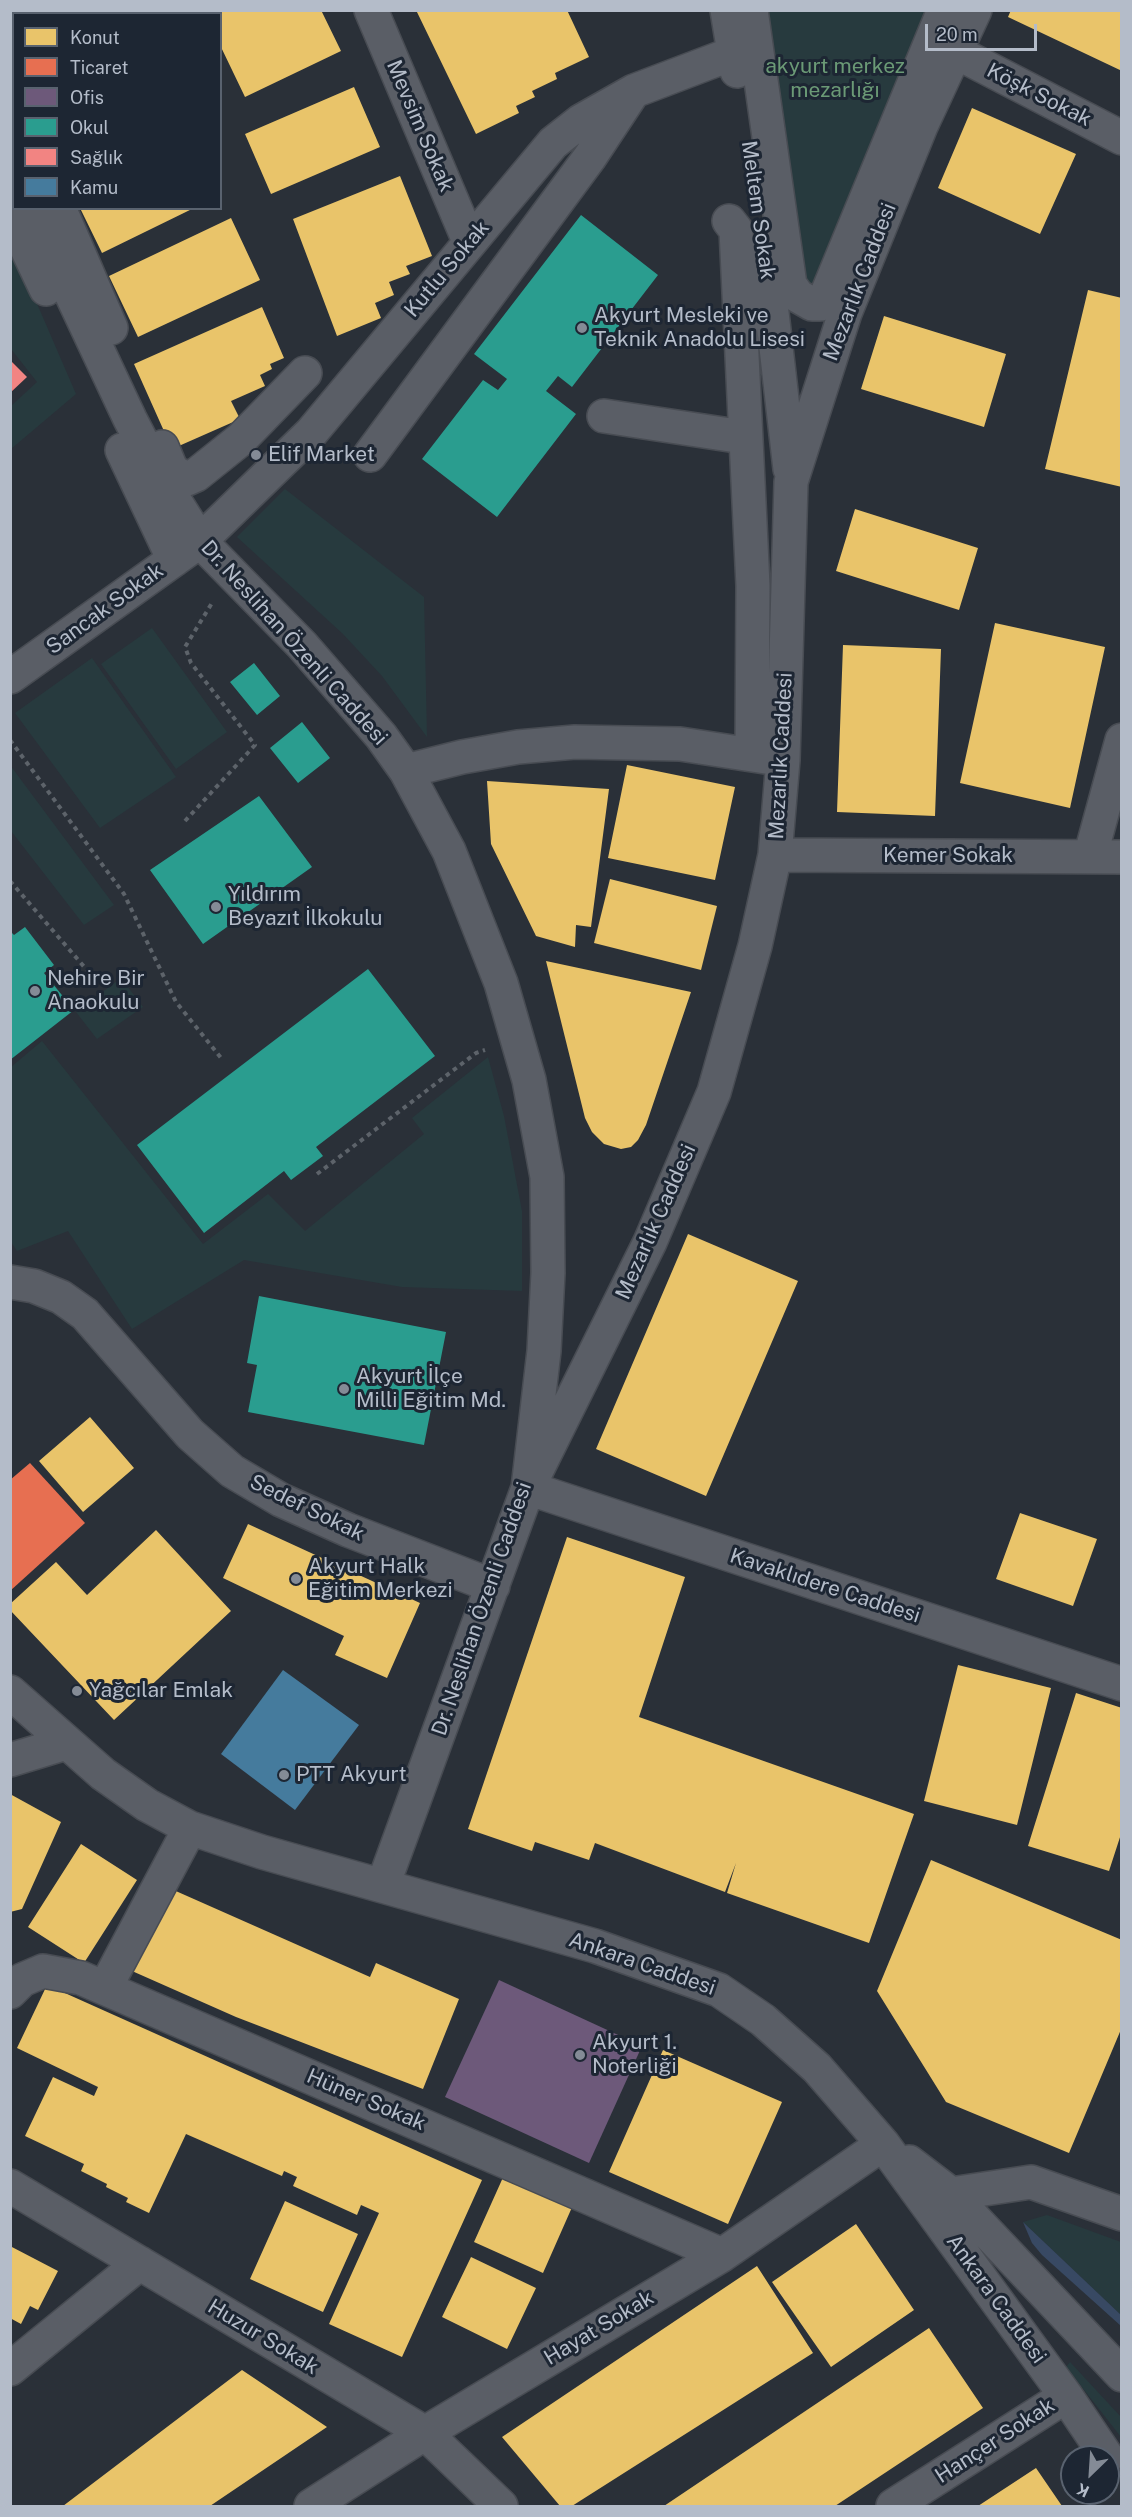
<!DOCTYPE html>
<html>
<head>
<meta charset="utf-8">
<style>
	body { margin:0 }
	#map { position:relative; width:1132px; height:2517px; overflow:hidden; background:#2a3038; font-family:"Public Sans",sans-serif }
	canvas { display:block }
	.frame { position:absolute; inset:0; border:12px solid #b4bcc9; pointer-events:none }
	.legend { position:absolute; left:12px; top:12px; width:210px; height:198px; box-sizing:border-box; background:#1d2633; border:2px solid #59626f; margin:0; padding:8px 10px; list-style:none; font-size:18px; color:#b4bcc9 }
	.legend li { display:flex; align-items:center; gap:12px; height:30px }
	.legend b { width:30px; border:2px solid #59626f }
	.north { position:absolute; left:1060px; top:2445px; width:60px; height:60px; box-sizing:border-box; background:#1d2633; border:2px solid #59626f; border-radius:50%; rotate:205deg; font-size:16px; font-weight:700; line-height:24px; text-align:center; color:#b4bcc9 }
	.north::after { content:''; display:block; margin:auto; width:21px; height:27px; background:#848b96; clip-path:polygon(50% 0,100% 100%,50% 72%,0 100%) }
	.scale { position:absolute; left:925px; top:24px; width:112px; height:27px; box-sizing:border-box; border:3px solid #b4bcc9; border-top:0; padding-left:8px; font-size:18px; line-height:21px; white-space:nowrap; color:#b4bcc9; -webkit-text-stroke:4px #1d2633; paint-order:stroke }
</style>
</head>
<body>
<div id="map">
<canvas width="1132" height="2517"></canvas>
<div class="frame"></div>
<ul class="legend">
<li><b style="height:16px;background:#e9c46a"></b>Konut</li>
<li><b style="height:16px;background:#e76f51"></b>Ticaret</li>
<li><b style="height:16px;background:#6d597a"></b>Ofis</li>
<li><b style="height:16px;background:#2a9d8f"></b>Okul</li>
<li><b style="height:16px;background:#f28482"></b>Sağlık</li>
<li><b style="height:16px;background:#457b9d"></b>Kamu</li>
</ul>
<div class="north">K</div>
<div class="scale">20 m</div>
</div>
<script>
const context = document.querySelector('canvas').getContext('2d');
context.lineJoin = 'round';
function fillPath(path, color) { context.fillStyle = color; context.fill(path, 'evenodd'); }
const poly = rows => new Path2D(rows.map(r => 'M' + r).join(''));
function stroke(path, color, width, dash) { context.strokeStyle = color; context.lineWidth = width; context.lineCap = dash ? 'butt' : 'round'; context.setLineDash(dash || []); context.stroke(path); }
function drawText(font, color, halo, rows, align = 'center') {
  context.font = font + ' "Public Sans",sans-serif'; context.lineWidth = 6; context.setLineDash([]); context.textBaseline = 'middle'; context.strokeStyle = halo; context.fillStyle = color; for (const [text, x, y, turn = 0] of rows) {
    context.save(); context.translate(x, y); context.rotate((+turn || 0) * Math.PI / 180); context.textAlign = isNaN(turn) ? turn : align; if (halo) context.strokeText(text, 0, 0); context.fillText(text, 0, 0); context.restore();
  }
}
fillPath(poly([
	[758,11,938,11,819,296,795,285],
	[10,241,76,394,11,449,11,406,37,382,11,349],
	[285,489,424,597,427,737,382,676,343,634,237,537],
	[152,628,227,732,176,769,101,664],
	[92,658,176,777,100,828,15,713],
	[10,765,114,905,84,925,11,831],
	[121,978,143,1007,97,1039,76,1012],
	[42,1041,203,1244,268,1194,305,1231,424,1134,412,1118,488,1057,504,1116,522,1211,522,1291,402,1287,244,1260,132,1329,68,1231,17,1251,11,1242,11,1067],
	[1047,2215,1121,2242,1121,2315,1023,2222],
	[1070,2362,1121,2417,1121,2437,1066,2367]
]), '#273a3e');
fillPath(poly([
	[1023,2222,1121,2315,1121,2326,1042,2255,1032,2243]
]), '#384963');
fillPath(poly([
	[21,10,146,10,147,14,23,14],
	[204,10,321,10,341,51,245,97,220,45,220,14,205,14],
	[416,10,567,10,589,57,555,73,557,79,532,91,535,97,516,106,519,113,476,134],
	[1011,10,1122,10,1122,71,1008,17],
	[354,87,380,147,271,194,245,134],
	[972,108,1076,154,1040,234,938,188],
	[400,176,432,256,406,266,410,274,389,282,394,295,375,303,381,318,337,336,293,219],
	[80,208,194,208,102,253],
	[231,218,260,280,138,337,109,276],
	[1088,290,1122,298,1122,487,1045,469],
	[262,307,284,358,270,364,272,369,260,375,265,386,231,401,240,419,172,449,134,364],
	[884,316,1006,354,984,427,861,389],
	[855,509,978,548,959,610,836,571],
	[995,623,1105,647,1070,808,960,783],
	[843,645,941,649,935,816,837,812],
	[627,765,735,787,715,880,608,858],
	[487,781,609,789,591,927,576,925,575,947,536,936,491,844],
	[610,879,717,906,701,970,594,943],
	[546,961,691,992,646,1125,638,1140,631,1147,621,1149,604,1144,592,1132,585,1118],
	[688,1234,798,1281,706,1496,596,1449],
	[90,1417,134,1468,83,1512,39,1461],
	[1020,1513,1097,1539,1073,1606,996,1579],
	[248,1524,420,1603,387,1678,335,1655,344,1636,223,1578],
	[156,1530,231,1611,114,1720,10,1610,10,1604,56,1562,87,1595],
	[567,1537,685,1577,639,1717,914,1814,869,1943,727,1893,736,1863,725,1892,595,1843,589,1860,535,1842,532,1851,468,1829],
	[958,1665,1051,1688,1017,1825,924,1801],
	[1076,1693,1122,1708,1122,1831,1109,1871,1028,1846],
	[10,1794,61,1822,22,1909,10,1912],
	[81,1844,137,1880,84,1963,28,1927],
	[931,1860,1122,1940,1122,2027,1069,2153,946,2102,877,1991],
	[169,1888,370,1977,376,1963,459,1999,423,2089,236,2017,132,1971],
	[47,1985,482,2180,402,2357,329,2324,379,2213,361,2205,357,2215,293,2186,297,2177,284,2171,282,2176,186,2134,149,2213,126,2202,128,2198,106,2187,107,2184,81,2171,84,2164,25,2136,53,2077,94,2096,98,2087,17,2048],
	[663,2050,782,2102,728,2224,609,2172],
	[505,2173,573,2205,543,2273,474,2242],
	[285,2201,358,2234,323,2312,250,2279],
	[856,2224,914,2310,831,2367,772,2282],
	[10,2246,58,2271,38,2310,30,2306,21,2324,10,2318],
	[471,2257,536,2288,507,2349,442,2317],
	[757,2266,813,2353,572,2506,560,2506,502,2437],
	[929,2328,983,2408,835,2506,664,2506],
	[242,2370,327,2427,210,2506,63,2506],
	[1036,2468,1062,2506,978,2506]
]), '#e9c46a');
fillPath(poly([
	[30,1463,85,1523,10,1591,10,1480]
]), '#e76f51');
fillPath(poly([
	[499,1980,642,2046,589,2163,445,2097]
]), '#6d597a');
fillPath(poly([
	[581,215,658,275,572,387,558,376,546,391,576,414,497,517,422,459,483,380,498,390,507,379,474,354],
	[254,663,280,696,257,715,230,682],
	[302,722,330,758,298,783,270,748],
	[259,796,312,867,203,944,150,870],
	[25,927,54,965,44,973,74,1010,10,1060,10,931,14,935],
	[368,969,435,1056,316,1147,323,1156,291,1180,284,1171,204,1233,137,1145],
	[259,1296,446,1332,424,1445,248,1412,257,1365,247,1363]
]), '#2a9d8f');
fillPath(poly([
	[10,360,27,377,10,393]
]), '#f28482');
fillPath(poly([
	[283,1670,359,1725,295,1810,221,1754]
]), '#457b9d');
const minor = poly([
	[371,10,469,241],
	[727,10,737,71],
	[751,10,790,285,798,296,812,304,820,304,826,296,944,10],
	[975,10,921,126,845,313,791,482,783,760,775,855,755,946,714,1092,650,1242,528,1488,1122,1684],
	[956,52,1122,138],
	[10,93,14,100],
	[10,146,14,154],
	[36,208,68,287,130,419,161,479,200,541,302,645,381,736,406,771,449,851,501,983,529,1080,547,1177,548,1273,544,1351,528,1488,383,1885],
	[10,213,46,289],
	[64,219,111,328],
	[729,221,736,230,753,586,752,753],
	[765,252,790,469],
	[604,416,730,435],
	[162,447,172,471,187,479,196,475,241,439,305,373],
	[122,450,174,560],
	[370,455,590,157,631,95],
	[10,677,200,541,311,433,553,143,581,121,634,91,734,53],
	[406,771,462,757,518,747,575,742,680,744,772,758],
	[775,855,1122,857],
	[1090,857,1122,740],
	[10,1282,34,1286,61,1297,85,1314,190,1434,232,1471,281,1500,348,1530,493,1586],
	[10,1692,103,1774,147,1805,190,1828,262,1852,595,1946,719,1990,763,2020,817,2068,883,2144,1066,2396,1107,2457],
	[10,1760,66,1743],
	[105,1988,190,1828],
	[10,1992,22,1980,43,1971,81,1978,722,2255],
	[909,2162,951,2194,1122,2375],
	[10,2186,425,2433,501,2506],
	[951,2194,1031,2182,1122,2214],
	[10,2369,140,2263],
	[311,2506,425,2433,722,2255,883,2144],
	[893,2506,1066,2396]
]);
stroke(minor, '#484c53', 36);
stroke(poly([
	[10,740,124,894,176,1002,221,1058],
	[185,821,255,745,191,663,185,647,212,603],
	[10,881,93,977],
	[317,1174,476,1053,485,1050]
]), '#5d636a', 4, [4.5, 4.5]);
stroke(minor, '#5a5e66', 33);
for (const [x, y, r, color] of [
	[582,328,6,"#848b96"],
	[256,455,6,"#848b96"],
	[216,907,6,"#848b96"],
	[35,991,6,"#848b96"],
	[344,1389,6,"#848b96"],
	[296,1579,6,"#848b96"],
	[77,1691,6,"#848b96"],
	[284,1775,6,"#848b96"],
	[580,2055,6,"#848b96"]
]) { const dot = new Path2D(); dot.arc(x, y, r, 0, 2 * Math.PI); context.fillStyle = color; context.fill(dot); stroke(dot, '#1d2633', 2); }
drawText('21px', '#6b9a76', '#1d2633', [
	["akyurt merkez",835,67],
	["mezarlığı",835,91]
]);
drawText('21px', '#b4bcc9', '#1d2633', [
	["Köşk Sokak",1039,95,27],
	["Mevsim Sokak",420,126,67],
	["Meltem Sokak",758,210,82],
	["Kutlu Sokak",447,269,-50],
	["Mezarlık Caddesi",860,282,-69],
	["Sancak Sokak",105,609,-36],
	["Dr. Neslihan Özenli Caddesi",294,643,48],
	["Mezarlık Caddesi",781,756,-87],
	["Kemer Sokak",948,856],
	["Mezarlık Caddesi",656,1222,-66],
	["Sedef Sokak",307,1508,26],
	["Kavaklıdere Caddesi",825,1586,18],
	["Dr. Neslihan Özenli Caddesi",482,1609,-71],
	["Ankara Caddesi",642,1964,19],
	["Hüner Sokak",366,2100,23],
	["Ankara Caddesi",996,2299,54],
	["Hayat Sokak",599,2328,-31],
	["Huzur Sokak",263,2337,31],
	["Hançer Sokak",995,2441,-33]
]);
drawText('21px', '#b4bcc9', '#1d2633', [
	["Akyurt Mesleki ve",594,316],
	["Teknik Anadolu Lisesi",594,340],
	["Elif Market",268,455],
	["Yıldırım",228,895],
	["Beyazıt İlkokulu",228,919],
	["Nehire Bir",47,979],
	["Anaokulu",47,1003],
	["Akyurt İlçe",356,1377],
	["Milli Eğitim Md.",356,1401],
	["Akyurt Halk",308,1567],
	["Eğitim Merkezi",308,1591],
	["Yağcılar Emlak",89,1691],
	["PTT Akyurt",296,1775],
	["Akyurt 1.",592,2043],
	["Noterliği",592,2067]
], 'left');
</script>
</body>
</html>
